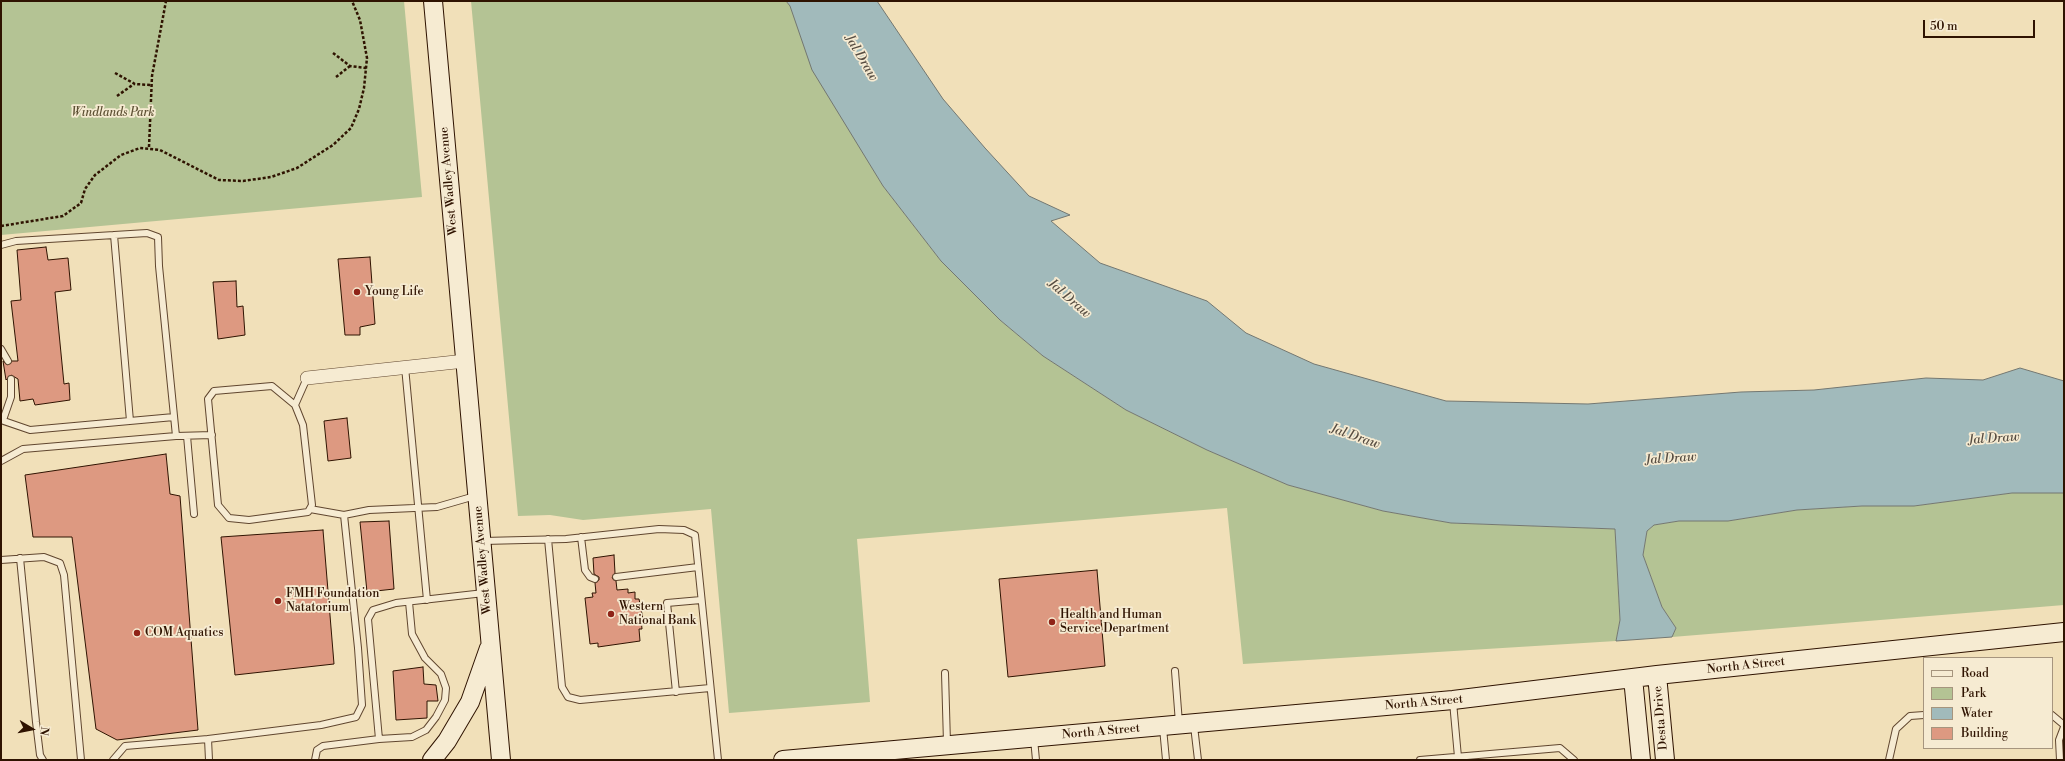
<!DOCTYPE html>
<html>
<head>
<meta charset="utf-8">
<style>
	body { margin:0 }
	#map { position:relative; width:2065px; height:761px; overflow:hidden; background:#f1e0b9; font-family:"Libre Bodoni",serif }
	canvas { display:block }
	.frame { position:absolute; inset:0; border:2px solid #2f1301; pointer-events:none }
	.legend { position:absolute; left:1923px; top:657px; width:130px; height:92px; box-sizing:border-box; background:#f6ebd2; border:1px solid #a6957e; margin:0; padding:5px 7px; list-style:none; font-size:12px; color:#2f1301 }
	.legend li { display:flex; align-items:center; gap:8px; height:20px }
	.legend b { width:20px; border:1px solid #a6957e }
	.north { position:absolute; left:12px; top:709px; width:40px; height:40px; -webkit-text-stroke:3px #f6ebd2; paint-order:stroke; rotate:100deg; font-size:11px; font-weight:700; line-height:16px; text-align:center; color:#2f1301 }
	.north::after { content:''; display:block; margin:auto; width:14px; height:18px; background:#2f1301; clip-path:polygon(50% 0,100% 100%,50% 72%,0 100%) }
	.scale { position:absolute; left:1923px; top:20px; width:112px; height:18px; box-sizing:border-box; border:2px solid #2f1301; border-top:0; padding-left:5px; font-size:12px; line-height:14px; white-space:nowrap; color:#2f1301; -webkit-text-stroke:3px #f6ebd2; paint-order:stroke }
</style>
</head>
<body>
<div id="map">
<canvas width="2065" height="761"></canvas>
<div class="frame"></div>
<ul class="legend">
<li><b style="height:5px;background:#f6ebd2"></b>Road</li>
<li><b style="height:11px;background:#b4c394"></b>Park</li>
<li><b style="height:11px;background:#a1babb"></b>Water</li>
<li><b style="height:11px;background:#dd9981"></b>Building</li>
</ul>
<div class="north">N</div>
<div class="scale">50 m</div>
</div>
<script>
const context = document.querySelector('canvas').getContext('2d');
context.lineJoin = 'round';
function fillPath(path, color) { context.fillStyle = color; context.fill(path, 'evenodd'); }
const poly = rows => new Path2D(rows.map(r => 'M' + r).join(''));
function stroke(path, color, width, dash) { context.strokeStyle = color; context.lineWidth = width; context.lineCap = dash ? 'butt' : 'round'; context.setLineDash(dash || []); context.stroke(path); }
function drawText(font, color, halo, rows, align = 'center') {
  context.font = font + ' "Libre Bodoni",serif'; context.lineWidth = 3.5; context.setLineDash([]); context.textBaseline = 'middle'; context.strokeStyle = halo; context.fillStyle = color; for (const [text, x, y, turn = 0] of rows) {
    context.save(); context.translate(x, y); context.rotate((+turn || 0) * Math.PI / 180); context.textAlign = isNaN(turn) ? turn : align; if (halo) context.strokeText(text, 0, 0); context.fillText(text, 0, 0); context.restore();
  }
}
fillPath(poly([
	[1,1,404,1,422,197,1,235],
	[471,1,786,1,790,6,853,135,883,186,941,261,1000,320,1043,356,1126,410,1207,450,1288,485,1383,511,1451,523,1615,529,1620,620,1616,641,1243,664,1227,508,857,539,870,702,729,713,711,509,583,520,550,515,518,516],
	[2012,493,2064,493,2064,605,1672,637,1676,628,1662,607,1643,555,1647,531,1654,525,1679,521,1728,521,1797,510,1862,506,1914,506]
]), '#b4c394');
const water = poly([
	[786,1,877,1,943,99,985,148,1029,196,1070,215,1051,221,1100,263,1207,301,1246,333,1314,364,1446,401,1588,404,1741,392,1814,390,1926,378,1983,380,2020,368,2064,381,2064,493,2012,493,1914,506,1862,506,1797,510,1728,521,1679,521,1654,525,1647,531,1643,555,1662,607,1676,628,1672,637,1616,641,1620,620,1615,529,1451,523,1383,511,1288,485,1207,450,1126,410,1043,356,1000,320,941,261,883,186,812,70,790,6,786,1]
]);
fillPath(water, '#a1babb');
stroke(water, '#737771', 1);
const building = poly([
	[46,247,48,260,68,258,71,290,55,292,64,384,69,383,70,400,35,405,33,399,20,401,18,379,11,375,6,380,3,361,8,365,12,361,18,361,11,301,21,300,17,250,46,247],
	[370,257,375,324,360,327,360,335,345,335,338,259,370,257],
	[236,281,237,307,243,306,245,335,218,339,213,282,236,281],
	[347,418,351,458,328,461,324,421,347,418],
	[166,454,170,494,180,496,198,730,117,740,96,729,72,537,33,537,25,475,166,454],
	[389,521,394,589,367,592,360,522,389,521],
	[323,530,334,664,235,675,221,537,323,530],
	[614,555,615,573,612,578,616,581,617,590,628,589,628,593,635,592,635,599,639,599,643,619,641,619,642,629,639,629,640,641,598,647,598,643,590,644,585,598,593,597,592,593,596,593,595,583,599,580,599,577,594,574,593,558,614,555],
	[1097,570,1105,666,1008,677,999,579,1097,570],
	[423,667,424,684,436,685,438,701,427,701,427,718,396,720,393,671,423,667]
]);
fillPath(building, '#dd9981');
stroke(building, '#2f1301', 1);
const lane = poly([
	[114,235,130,421],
	[1,245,16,241,147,233,158,237,159,266,176,436],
	[1,349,8,361],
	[405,367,427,600],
	[295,405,272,386,214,391,208,399,218,505,229,518,249,520,308,512,312,505,303,425,295,405,307,378],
	[1,420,30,430,174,417],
	[3,420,11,397,11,379],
	[187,436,194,514],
	[1,461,23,449,176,436,212,435],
	[344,515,369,510,437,507,475,496],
	[581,537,585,570,590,577,595,579],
	[548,539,562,687,568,697,580,700,710,688],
	[483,541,566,539,659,529,684,530,695,535,718,760],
	[20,558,36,722,40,755,43,760],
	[1,560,44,557,60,563,64,575,81,760],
	[616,577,698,567],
	[1175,671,1179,723],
	[945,673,947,743],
	[676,692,667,603,701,600],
	[1453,702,1458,757],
	[2052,715,2064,725],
	[1194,726,1198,760],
	[1163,728,1166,760],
	[379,739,412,737,426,730,436,717,445,700,446,688,441,674,425,658,412,634,409,602],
	[1034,739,1036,760],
	[113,760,125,746,208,739],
	[209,760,208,739,321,725,356,717,362,705,358,648,344,515,310,509],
	[315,760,317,750,323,746,379,739,368,619,373,610,396,603,484,593],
	[1420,760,1560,748,1574,760],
	[1889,760,1896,729,1910,716,1924,715],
	[2060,760,2059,740,2064,727]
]);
const street = poly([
	[307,378,465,361]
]);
const secondary = poly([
	[433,1,501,760],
	[1657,675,1665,760],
	[1633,678,1641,760],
	[432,760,447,741,470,702,489,648],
	[783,760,1453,700,1657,675,2064,632]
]);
stroke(lane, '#60462f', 8);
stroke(street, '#60462f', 14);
stroke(secondary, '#2f1301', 20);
stroke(poly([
	[333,53,350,66,366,68],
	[115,73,135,84,151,85],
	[336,77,350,66],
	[117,96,134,84],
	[149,147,152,76,166,1],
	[1,226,63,216,81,203,85,189,95,175,121,155,140,148,160,150,219,180,243,181,271,177,297,168,322,152,333,145,351,128,359,109,364,88,367,58,360,20,352,1]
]), '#2f1301', 2.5, [3, 2]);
stroke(lane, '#f6ebd2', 6);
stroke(street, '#f6ebd2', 13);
stroke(secondary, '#f6ebd2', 18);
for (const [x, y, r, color] of [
	[357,292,4,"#8f2418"],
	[278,601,4,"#8f2418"],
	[611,614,4,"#8f2418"],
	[1052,622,4,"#8f2418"],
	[137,633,4,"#8f2418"]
]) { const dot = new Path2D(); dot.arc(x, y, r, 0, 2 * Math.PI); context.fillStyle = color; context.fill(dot); stroke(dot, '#f6ebd2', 1.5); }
drawText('italic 12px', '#5e5134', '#f6ebd2', [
	["Windlands Park",113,113]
]);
drawText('12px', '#2f1301', '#f6ebd2', [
	["West Wadley Avenue",449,181,-95],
	["West Wadley Avenue",483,560,-95],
	["North A Street",1746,666,-6],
	["North A Street",1424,703,-5],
	["Desta Drive",1661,718,-95],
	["North A Street",1101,732,-5]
]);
drawText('12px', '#2f1301', '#f6ebd2', [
	["Young Life",365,292],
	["FMH Foundation",286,594],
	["Natatorium",286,608],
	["Western",619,607],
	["National Bank",619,621],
	["Health and Human",1060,615],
	["Service Department",1060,629],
	["COM Aquatics",145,633]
], 'left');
drawText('italic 13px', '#574d42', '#f6ebd2', [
	["Jal Draw",861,58,59],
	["Jal Draw",1069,299,41],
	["Jal Draw",1355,437,19],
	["Jal Draw",1994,439,-4],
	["Jal Draw",1671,459,-4]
]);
</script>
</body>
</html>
